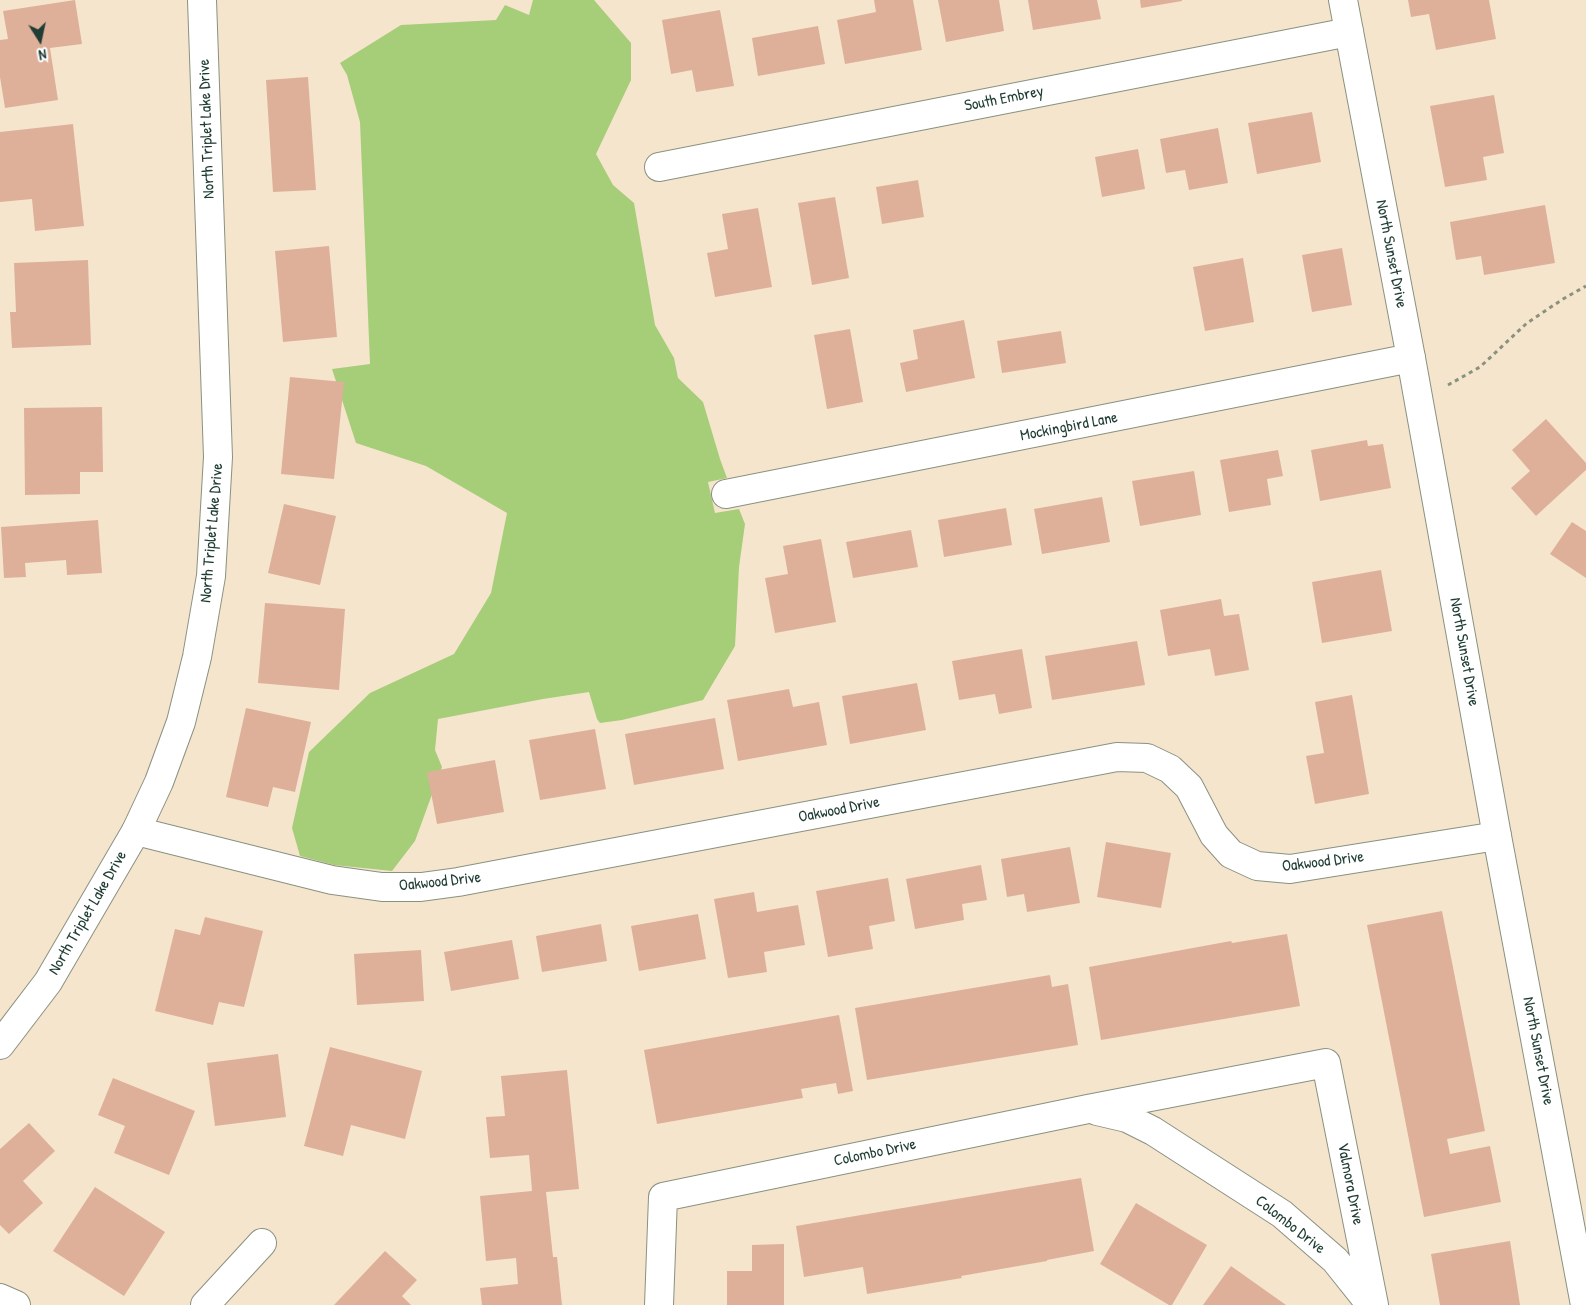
<!DOCTYPE html>
<html>
<head>
<meta charset="utf-8">
<style>
	body { margin:0 }
	#map { position:relative; width:1586px; height:1305px; overflow:hidden; background:#f5e5cd; font-family:"Patrick Hand",sans-serif }
	canvas { display:block }
	.north { position:absolute; left:15px; top:15px; width:50px; height:50px; -webkit-text-stroke:4px #fff; paint-order:stroke; rotate:170deg; font-size:14px; font-weight:700; line-height:20px; text-align:center; color:#1f3d34 }
	.north::after { content:''; display:block; margin:auto; width:18px; height:22px; background:#1f3d34; clip-path:polygon(50% 0,100% 100%,50% 72%,0 100%) }
</style>
</head>
<body>
<div id="map">
<canvas width="1586" height="1305"></canvas>
<div class="north">N</div>
</div>
<script>
const context = document.querySelector('canvas').getContext('2d');
context.lineJoin = 'round';
function fillPath(path, color) { context.fillStyle = color; context.fill(path, 'evenodd'); }
const poly = rows => new Path2D(rows.map(r => 'M' + r).join(''));
function stroke(path, color, width, dash) { context.strokeStyle = color; context.lineWidth = width; context.lineCap = dash ? 'butt' : 'round'; context.setLineDash(dash || []); context.stroke(path); }
function drawText(font, color, halo, rows, align = 'center') {
  context.font = font + ' "Patrick Hand",sans-serif'; context.lineWidth = 4; context.setLineDash([]); context.textBaseline = 'middle'; context.strokeStyle = halo; context.fillStyle = color; for (const [text, x, y, turn = 0] of rows) {
    context.save(); context.translate(x, y); context.rotate((+turn || 0) * Math.PI / 180); context.textAlign = isNaN(turn) ? turn : align; if (halo) context.strokeText(text, 0, 0); context.fillText(text, 0, 0); context.restore();
  }
}
fillPath(poly([
	[533,0,594,0,631,43,631,80,596,154,613,185,634,203,655,325,674,358,678,378,703,402,720,459,727,478,708,482,715,513,739,509,745,524,739,567,735,646,703,700,622,720,600,723,597,719,589,692,543,699,438,719,435,750,442,767,415,841,392,871,334,865,300,856,292,828,309,752,370,693,454,654,491,593,507,513,426,466,356,443,332,369,370,364,360,122,347,75,340,63,401,25,496,20,505,5,529,15]
]), '#a6cd78');
fillPath(poly([
	[75,0,82,44,50,48,58,100,5,108,0,77,0,40,8,39,3,11],
	[874,0,913,0,922,50,845,64,837,20,876,12],
	[938,0,999,0,1004,31,946,42],
	[1028,0,1097,0,1101,19,1033,30],
	[1140,0,1182,0,1182,1,1141,8],
	[1408,0,1489,0,1496,39,1436,50,1429,14,1411,17],
	[720,10,734,86,696,92,692,70,671,74,662,20],
	[818,26,825,64,758,76,752,38],
	[308,77,316,190,273,192,266,80],
	[1494,95,1504,153,1483,157,1487,180,1445,187,1430,106],
	[1312,112,1321,162,1257,174,1248,123],
	[73,124,84,226,35,231,32,199,0,202,0,132],
	[1218,128,1228,183,1189,190,1185,170,1166,173,1160,139],
	[1138,149,1145,189,1102,197,1095,157],
	[918,180,924,217,882,224,876,187],
	[835,197,849,278,812,285,798,203],
	[1545,205,1555,263,1484,275,1481,256,1456,260,1450,222],
	[758,208,772,287,715,297,707,253,728,249,722,214],
	[329,246,337,337,283,342,275,251],
	[1342,248,1352,305,1312,312,1302,255],
	[1243,258,1254,322,1205,331,1193,267],
	[88,260,91,345,12,348,10,312,16,312,14,263],
	[964,320,975,378,906,392,900,363,918,359,913,330],
	[850,329,863,402,827,409,814,335],
	[1061,331,1066,363,1002,373,997,341],
	[290,377,344,382,334,479,281,474],
	[102,407,103,472,80,472,80,494,25,495,24,408],
	[1546,419,1586,463,1586,470,1536,516,1511,488,1530,471,1512,450],
	[1367,440,1368,446,1383,444,1391,488,1320,501,1311,450],
	[1278,450,1283,476,1267,479,1271,505,1229,512,1220,460],
	[1194,471,1201,515,1140,526,1132,481],
	[1102,497,1110,542,1042,554,1034,509],
	[284,504,336,516,320,585,268,573],
	[1006,508,1012,545,944,557,938,520],
	[98,520,102,573,67,575,66,560,25,563,26,577,4,578,1,527],
	[1572,522,1586,531,1586,578,1550,554],
	[911,530,918,567,853,578,846,542],
	[821,539,836,622,775,633,765,578,788,574,783,546],
	[1381,570,1392,631,1322,643,1312,582],
	[1221,599,1224,616,1239,614,1249,670,1215,676,1210,649,1168,656,1160,610],
	[265,603,345,609,339,690,258,683],
	[1137,641,1145,685,1052,700,1045,656],
	[1022,649,1032,708,999,714,995,694,959,700,952,661],
	[917,683,926,730,850,744,842,696],
	[789,689,793,707,819,702,827,745,738,761,727,700],
	[1352,695,1369,794,1315,804,1306,756,1324,753,1315,702],
	[246,708,311,722,295,792,273,787,268,807,226,797],
	[715,718,724,769,634,785,625,734],
	[595,729,606,789,540,800,529,740],
	[495,760,504,812,437,824,427,772],
	[1106,842,1171,853,1161,908,1097,897],
	[1070,847,1080,903,1027,912,1024,894,1007,897,1001,859],
	[981,865,987,900,962,904,964,920,915,929,906,879],
	[888,878,895,921,869,926,873,949,828,957,816,891],
	[754,892,757,912,798,905,805,945,764,952,767,972,728,978,714,899],
	[1442,911,1485,1131,1447,1139,1450,1154,1490,1146,1501,1202,1424,1217,1367,925],
	[698,914,706,959,639,971,631,926],
	[205,917,263,931,244,1007,219,1002,213,1025,155,1011,175,929,200,935],
	[601,924,607,961,542,972,536,936],
	[1287,934,1300,1006,1101,1040,1089,967,1231,941,1232,943],
	[512,940,519,979,451,991,444,952],
	[421,950,424,1001,357,1005,354,954],
	[1050,975,1052,987,1068,984,1078,1045,867,1080,855,1008],
	[839,1015,853,1091,838,1094,836,1083,801,1089,803,1098,657,1124,644,1050],
	[330,1047,422,1071,405,1139,351,1125,343,1156,304,1146],
	[278,1054,286,1117,215,1126,207,1063],
	[567,1070,579,1189,546,1192,553,1257,557,1257,562,1305,482,1305,480,1288,518,1284,516,1258,486,1261,480,1196,532,1191,529,1155,490,1158,486,1117,505,1116,501,1076],
	[113,1078,195,1111,169,1175,114,1153,125,1126,98,1115],
	[29,1123,55,1151,23,1181,43,1203,9,1234,0,1225,0,1149],
	[1081,1178,1094,1251,1047,1260,1047,1261,961,1276,962,1278,867,1294,863,1267,804,1277,796,1226],
	[95,1187,165,1232,124,1296,53,1251],
	[1136,1203,1207,1245,1172,1305,1169,1305,1100,1264],
	[1510,1241,1520,1305,1440,1305,1431,1254],
	[784,1244,784,1305,727,1305,727,1271,752,1271,752,1245],
	[385,1251,417,1280,402,1296,411,1305,334,1305],
	[1231,1266,1286,1305,1203,1305]
]), '#deb099');
const minor = poly([
	[659,167,1349,32],
	[726,494,1411,358],
	[136,831,332,880,382,887,421,887,458,882,1117,757,1147,758,1170,769,1189,787,1214,835,1231,854,1257,866,1290,869,1497,836],
	[1097,1111,1127,1118,1153,1131,1282,1214,1335,1260,1371,1305],
	[0,1298,16,1305],
	[205,1305,262,1243],
	[659,1305,663,1197,1088,1109,1326,1063,1374,1305]
]);
const tertiary = poly([
	[1343,0,1411,358,1497,836,1585,1305],
	[0,1045,48,982,136,831,159,782,181,722,197,657,211,576,218,457,202,0]
]);
stroke(minor, '#8a9180', 30);
stroke(tertiary, '#8a9180', 30);
stroke(poly([
	[1448,385,1480,367,1527,323,1563,299,1586,286]
]), '#8a9180', 3, [4, 4]);
stroke(minor, '#fff', 28);
stroke(tertiary, '#fff', 28);
drawText('16px', '#1f3d34', '#fff', [
	["South Embrey",1004,99,-11],
	["North Triplet Lake Drive",207,129,-92],
	["North Sunset Drive",1391,254,79],
	["Mockingbird Lane",1069,427,-11],
	["North Triplet Lake Drive",212,533,-85],
	["North Sunset Drive",1464,652,80],
	["Oakwood Drive",839,810,-11],
	["Oakwood Drive",1323,862,-7],
	["Oakwood Drive",440,882,-6],
	["North Triplet Lake Drive",88,913,-60],
	["North Sunset Drive",1538,1051,79],
	["Colombo Drive",875,1153,-12],
	["Valmora Drive",1350,1184,79],
	["Colombo Drive",1290,1225,38]
]);
</script>
</body>
</html>
